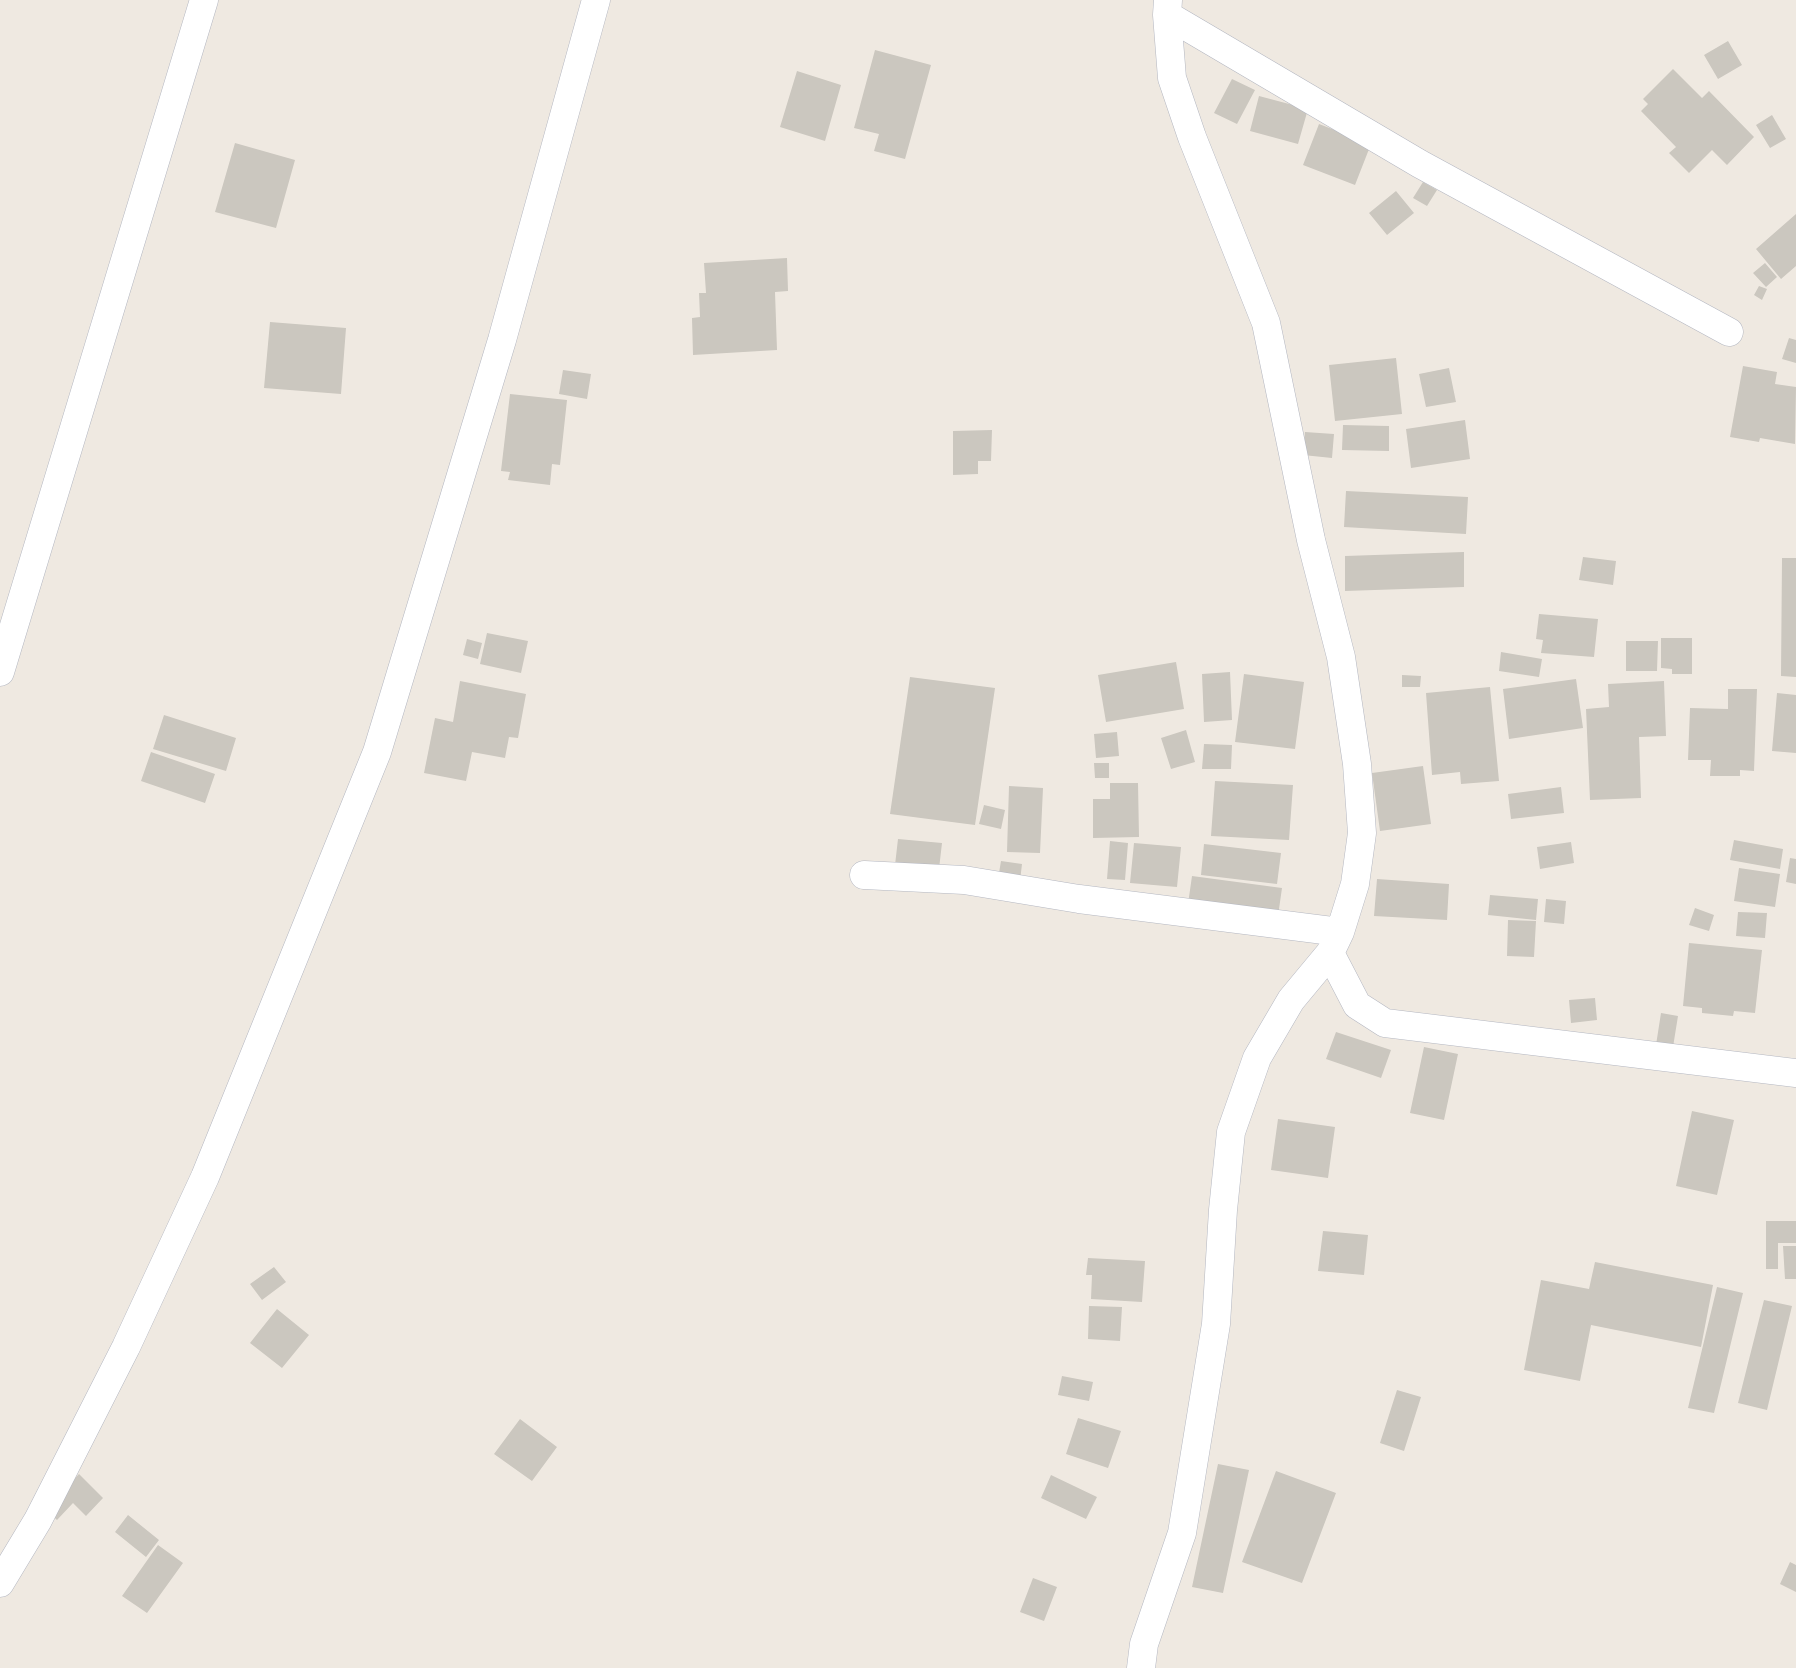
<!DOCTYPE html>
<html>
<head>
<meta charset="utf-8">
<style>
	body { margin:0 }
	canvas { display:block; background:#efe9e1 }
</style>
</head>
<body>
<canvas width="1796" height="1668"></canvas>
<script>
const context = document.querySelector('canvas').getContext('2d');
context.lineJoin = 'round';
function fillPath(path, color) { context.fillStyle = color; context.fill(path, 'evenodd'); }
const poly = rows => new Path2D(rows.map(r => 'M' + r).join(''));
function stroke(path, color, width, dash) { context.strokeStyle = color; context.lineWidth = width; context.lineCap = dash ? 'butt' : 'round'; context.setLineDash(dash || []); context.stroke(path); }
fillPath(poly([
	[1728,41,1742,65,1718,79,1704,55],
	[875,50,931,65,905,159,874,151,879,134,854,128],
	[1673,69,1702,98,1709,91,1754,137,1727,165,1712,150,1689,173,1669,153,1676,147,1641,111,1648,104,1643,99],
	[797,71,841,85,825,141,780,127],
	[1232,79,1255,90,1237,124,1214,113],
	[1259,96,1308,109,1298,144,1250,131],
	[1772,115,1786,139,1770,148,1756,125],
	[1319,124,1371,144,1355,185,1303,165],
	[235,143,295,160,276,228,215,212],
	[1423,182,1437,190,1427,206,1413,198],
	[1396,191,1414,213,1387,235,1369,213],
	[1796,214,1796,266,1781,279,1756,249],
	[787,258,788,291,775,292,777,350,693,355,692,318,700,317,699,293,706,293,704,263],
	[1765,263,1777,277,1766,287,1753,273],
	[1759,286,1767,289,1762,300,1754,295],
	[270,322,346,328,341,394,264,388],
	[1789,338,1796,340,1796,363,1782,359],
	[1396,358,1402,414,1335,421,1329,365],
	[1743,366,1777,372,1775,384,1796,387,1795,444,1760,438,1759,442,1730,437],
	[1449,368,1456,402,1426,407,1419,374],
	[563,370,591,374,587,399,559,394],
	[510,394,567,400,560,465,552,464,550,485,508,480,510,472,501,471],
	[1465,420,1470,459,1411,468,1406,429],
	[1343,425,1389,426,1389,451,1342,450],
	[992,430,991,461,978,461,978,474,953,475,953,431],
	[1305,432,1334,434,1332,458,1303,455],
	[1346,491,1468,497,1466,534,1344,527],
	[1464,552,1464,587,1345,591,1345,556],
	[1583,557,1616,561,1613,585,1579,580],
	[1782,558,1796,558,1796,677,1781,676],
	[1539,614,1598,619,1594,657,1541,653,1543,640,1536,639],
	[487,633,528,641,521,673,480,664],
	[1661,638,1692,638,1692,674,1672,674,1672,669,1661,668],
	[467,639,482,643,478,659,463,655],
	[1626,641,1658,641,1657,671,1626,671],
	[1501,652,1542,659,1539,677,1499,671],
	[1176,662,1184,709,1106,722,1098,675],
	[1230,672,1232,720,1204,722,1202,674],
	[1244,674,1304,682,1295,749,1235,742],
	[1402,675,1421,676,1420,687,1402,687],
	[910,677,995,688,975,825,890,814],
	[1576,679,1583,728,1509,739,1503,689],
	[460,681,526,694,518,738,509,737,505,758,472,752,466,781,424,773,435,718,453,722],
	[1664,681,1666,736,1639,737,1641,798,1590,800,1586,709,1609,707,1608,684],
	[1490,687,1499,781,1461,784,1460,772,1432,775,1426,693],
	[1728,689,1757,689,1754,771,1740,770,1740,776,1710,776,1711,760,1688,760,1690,708,1728,709],
	[1777,693,1796,695,1796,753,1772,751],
	[164,715,236,738,226,771,153,749],
	[1186,730,1195,762,1171,769,1161,738],
	[1117,732,1119,756,1096,758,1094,734],
	[1204,744,1232,745,1231,769,1202,769],
	[151,752,215,774,205,803,141,781],
	[1094,763,1109,763,1109,778,1095,778],
	[1423,766,1431,824,1380,831,1372,773],
	[1215,781,1293,785,1289,840,1211,836],
	[1110,783,1138,783,1139,837,1093,838,1093,799,1110,799],
	[1009,786,1043,788,1040,853,1007,852],
	[1561,787,1564,813,1511,819,1508,794],
	[984,805,1005,810,1001,829,979,824],
	[898,839,942,843,939,869,895,865],
	[1734,840,1783,849,1780,869,1730,860],
	[1110,841,1128,843,1125,880,1107,879],
	[1571,842,1574,863,1540,869,1537,847],
	[1134,843,1181,847,1177,887,1130,883],
	[1204,844,1281,853,1277,884,1201,875],
	[1790,858,1796,859,1796,884,1786,882],
	[1001,861,1022,864,1020,881,998,879],
	[1739,868,1780,874,1775,907,1734,901],
	[1192,876,1282,888,1278,916,1188,904],
	[1377,879,1449,884,1447,920,1374,916],
	[1490,895,1538,899,1536,920,1488,915],
	[1546,899,1566,901,1564,924,1544,922],
	[1695,908,1714,915,1709,931,1689,925],
	[1738,912,1767,913,1765,938,1736,936],
	[1508,920,1536,921,1534,957,1507,956],
	[1689,943,1762,950,1755,1013,1734,1011,1733,1016,1702,1013,1702,1008,1683,1006],
	[1595,998,1597,1020,1571,1023,1569,1000],
	[1661,1013,1678,1016,1673,1047,1656,1045],
	[1336,1032,1391,1050,1381,1078,1326,1059],
	[1424,1047,1458,1054,1444,1120,1410,1113],
	[1692,1111,1734,1120,1717,1195,1676,1186],
	[1278,1119,1335,1127,1328,1178,1271,1170],
	[1766,1221,1796,1221,1796,1243,1778,1243,1778,1269,1766,1269],
	[1323,1231,1368,1235,1364,1275,1318,1271],
	[1783,1246,1796,1246,1796,1279,1785,1279],
	[1088,1258,1145,1261,1142,1302,1091,1299,1092,1275,1086,1275],
	[1595,1262,1713,1285,1701,1347,1591,1325,1580,1381,1524,1370,1541,1280,1589,1289],
	[274,1267,286,1282,262,1300,250,1284],
	[1717,1287,1743,1293,1714,1413,1688,1408],
	[1764,1300,1792,1306,1767,1410,1738,1403],
	[1089,1306,1122,1307,1120,1341,1088,1339],
	[277,1309,309,1335,282,1368,250,1343],
	[1062,1376,1093,1382,1089,1401,1058,1395],
	[1397,1390,1421,1397,1404,1451,1380,1443],
	[1078,1418,1121,1431,1108,1468,1066,1454],
	[520,1419,557,1447,532,1481,494,1454],
	[1218,1464,1249,1470,1223,1593,1192,1587],
	[1276,1471,1336,1493,1302,1583,1242,1562],
	[79,1474,103,1498,86,1516,73,1503,57,1520,45,1509],
	[1051,1475,1097,1497,1086,1519,1041,1498],
	[128,1515,159,1540,146,1557,115,1532],
	[158,1545,183,1563,147,1613,122,1596],
	[1790,1562,1796,1565,1796,1592,1780,1584],
	[1033,1578,1057,1587,1044,1621,1020,1612]
]), '#cbc7bf');
const minor = poly([
	[1167,15,1420,164,1729,332],
	[0,672,204,0],
	[864,875,964,880,1079,899,1340,932],
	[1330,953,1357,1005,1385,1023,1796,1073],
	[0,1583,38,1520,126,1347,205,1177,377,752,502,340,596,0],
	[1141,1668,1144,1644,1182,1533,1216,1324,1223,1210,1231,1132,1257,1058,1291,1000,1330,953,1340,932,1355,884,1362,833,1357,764,1341,657,1311,540,1266,323,1192,137,1172,78,1167,15,1168,0]
]);
stroke(minor, '#b4b7c1', 29);
stroke(minor, '#fff', 28);
</script>
</body>
</html>
